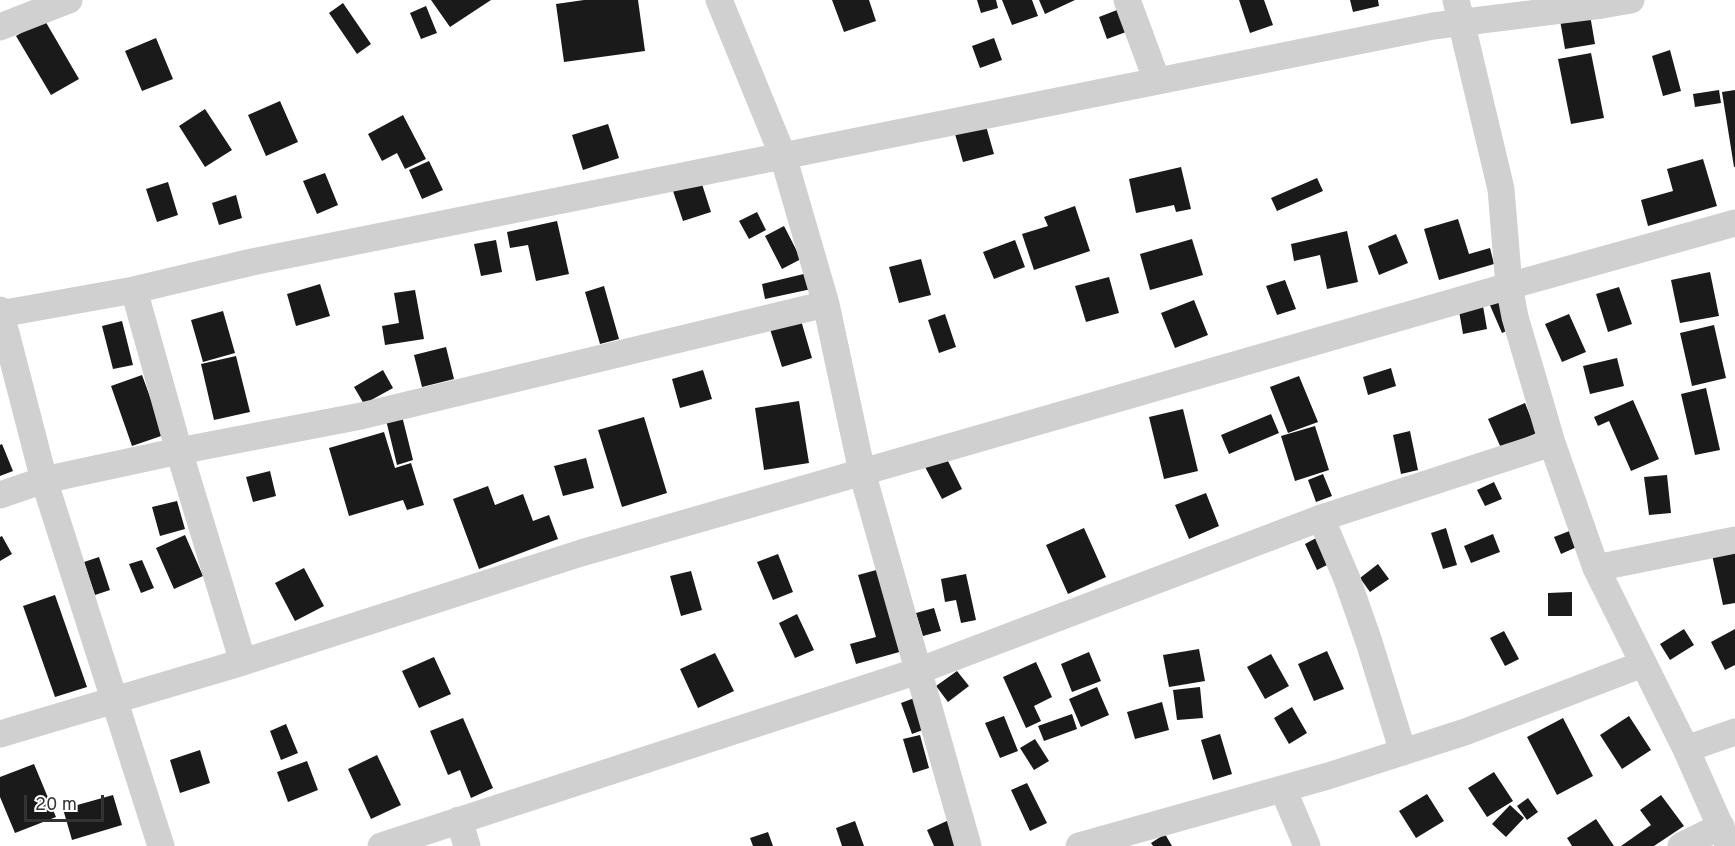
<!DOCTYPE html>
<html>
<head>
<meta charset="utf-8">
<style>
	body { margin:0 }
	#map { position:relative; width:1735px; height:846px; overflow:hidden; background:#fff; font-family:Overpass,sans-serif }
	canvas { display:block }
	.scale { position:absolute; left:24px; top:795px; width:80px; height:27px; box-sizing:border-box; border:3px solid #333; border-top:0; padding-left:8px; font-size:18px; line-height:21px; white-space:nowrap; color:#333; -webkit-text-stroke:4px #fff; paint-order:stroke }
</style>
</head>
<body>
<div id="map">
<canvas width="1735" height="846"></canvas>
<div class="scale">20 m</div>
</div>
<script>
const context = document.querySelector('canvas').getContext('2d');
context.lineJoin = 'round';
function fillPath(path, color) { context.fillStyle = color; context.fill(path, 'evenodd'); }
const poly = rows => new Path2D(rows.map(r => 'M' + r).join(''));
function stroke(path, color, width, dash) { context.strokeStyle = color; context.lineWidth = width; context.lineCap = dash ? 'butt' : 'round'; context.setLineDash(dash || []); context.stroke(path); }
fillPath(poly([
	[431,0,491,0,450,27],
	[584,0,638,0,645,51,564,62,556,4],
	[832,0,869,0,876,21,844,32],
	[977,0,996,0,998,8,981,13],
	[1002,0,1032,0,1038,16,1012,25],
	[1039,0,1075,0,1045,14],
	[1239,0,1264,0,1273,25,1250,33],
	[1350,0,1378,0,1379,6,1353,12],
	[343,3,371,44,357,54,329,13],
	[426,6,437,33,421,39,410,13],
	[1117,10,1126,32,1107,39,1099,17],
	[1590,15,1595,44,1565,49,1560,20],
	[44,19,79,79,51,95,16,36],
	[156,38,173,79,142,91,125,51],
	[994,38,1002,60,980,68,972,46],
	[1670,50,1681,91,1663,96,1652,56],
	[1591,53,1604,118,1571,124,1558,59],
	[1719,90,1721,103,1695,107,1693,94],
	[1735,90,1735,167,1734,167,1722,92],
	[280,101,298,142,266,156,248,115],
	[205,109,232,150,205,167,179,126],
	[403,115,426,159,405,169,397,153,382,161,368,134],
	[608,124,619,158,583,170,572,135],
	[986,126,994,154,963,162,955,134],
	[1703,159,1717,206,1648,226,1641,200,1673,191,1667,169],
	[429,161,443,190,422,199,409,170],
	[1181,167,1191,209,1176,212,1174,205,1136,213,1129,179],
	[325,173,338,205,317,214,303,181],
	[1317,178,1323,191,1277,211,1271,198],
	[701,181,711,212,683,221,673,191],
	[168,182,178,215,157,222,146,189],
	[236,195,242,218,219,225,212,203],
	[1075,206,1090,251,1034,270,1022,234,1048,226,1044,217],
	[757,212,766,230,749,239,739,221],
	[1458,219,1469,254,1490,248,1494,264,1439,280,1424,229],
	[557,221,569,274,536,281,528,245,510,248,507,232],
	[784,226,801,259,782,269,765,236],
	[1347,231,1358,282,1327,289,1320,255,1294,261,1291,244],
	[1396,234,1408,263,1379,275,1368,246],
	[1192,239,1203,275,1150,290,1140,254],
	[496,240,502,272,481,276,474,244],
	[1015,240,1025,267,994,279,983,252],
	[921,259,931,295,899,303,889,267],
	[812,272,816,288,765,299,762,284],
	[1710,272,1719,316,1680,323,1671,280],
	[1109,277,1119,313,1086,322,1075,286],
	[1285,280,1296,309,1277,315,1266,286],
	[320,284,330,316,296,326,287,294],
	[604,286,619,339,600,344,585,292],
	[1619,287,1632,324,1608,332,1596,294],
	[415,290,424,339,385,345,382,326,399,323,394,293],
	[1501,298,1513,328,1502,333,1489,303],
	[1194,300,1208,335,1175,348,1161,313],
	[1483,306,1487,329,1463,334,1459,311],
	[223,311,235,353,203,362,191,320],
	[945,314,956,347,939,353,928,320],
	[1569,314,1586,352,1562,362,1545,324],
	[800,317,812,358,782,367,769,326],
	[122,321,133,365,113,369,102,326],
	[1714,325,1726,378,1692,386,1680,333],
	[446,347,454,379,422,387,414,355],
	[236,356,250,412,214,420,201,364],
	[1617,358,1624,386,1590,394,1583,366],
	[1391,368,1396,386,1368,395,1363,377],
	[383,370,393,388,364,404,354,387],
	[703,370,712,399,680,408,672,379],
	[142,375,164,435,132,446,111,386],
	[1299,376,1318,422,1288,433,1270,387],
	[1706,388,1720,450,1695,455,1681,394],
	[1633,400,1659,459,1631,471,1609,421,1598,426,1594,417],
	[799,401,809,463,764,470,755,408],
	[1525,403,1537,433,1501,448,1488,419],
	[1183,409,1198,471,1164,479,1149,417],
	[1271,414,1279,433,1229,454,1221,435],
	[402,416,413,460,397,465,386,420],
	[644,417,667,493,622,507,598,430],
	[1315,426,1329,470,1295,481,1281,436],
	[1410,431,1418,470,1401,474,1393,435],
	[384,432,395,468,411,463,424,505,407,510,403,500,349,516,329,448],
	[2,444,13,471,0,476,0,445],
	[945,455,962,489,942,499,924,465],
	[586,458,594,488,563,496,554,466],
	[270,471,276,496,253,502,246,477],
	[1323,474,1332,496,1316,502,1308,480],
	[1667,475,1671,513,1649,515,1644,477],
	[1494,482,1502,499,1485,506,1477,490],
	[488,486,495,505,523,494,533,521,549,515,558,539,479,569,453,499],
	[1206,493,1219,526,1189,539,1175,505],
	[177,501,185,529,160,536,152,507],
	[1084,528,1106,577,1068,594,1046,545],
	[1446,528,1457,565,1443,569,1431,533],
	[1572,530,1579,546,1561,554,1554,537],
	[1493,534,1500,552,1471,563,1464,546],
	[185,535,203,576,174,589,156,548],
	[2,536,12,554,0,561,0,537],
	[1318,537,1331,563,1317,570,1305,544],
	[1735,550,1735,603,1723,605,1712,555],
	[778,554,793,592,773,600,757,562],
	[99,557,110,590,95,595,84,562],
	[142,560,154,588,141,593,129,564],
	[1378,564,1389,579,1370,592,1360,578],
	[304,568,324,606,295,621,275,583],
	[880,569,903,651,856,664,850,644,876,637,858,575],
	[691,571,702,610,681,616,670,576],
	[966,574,976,620,961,623,956,600,945,602,941,579],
	[1572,592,1572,616,1548,616,1548,593],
	[55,595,87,687,55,697,23,606],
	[934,608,941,631,923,636,916,613],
	[797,614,814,650,795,658,779,623],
	[1684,629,1694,645,1670,660,1660,644],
	[1735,629,1735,665,1725,670,1711,642],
	[1504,631,1519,659,1505,666,1490,638],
	[1199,649,1205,681,1169,687,1163,655],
	[1327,651,1344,689,1314,701,1298,664],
	[1089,652,1101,681,1072,692,1061,664],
	[715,653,734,691,698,708,680,669],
	[1271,654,1289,686,1265,699,1247,667],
	[434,657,451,694,419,708,402,671],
	[1036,662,1052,697,1034,706,1041,721,1026,728,1003,677],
	[957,671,969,686,948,702,936,686],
	[1097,687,1109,715,1081,727,1069,699],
	[1200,687,1203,718,1177,720,1173,690],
	[917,697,928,728,912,734,901,703],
	[1162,702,1169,730,1135,739,1127,712],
	[1292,707,1307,733,1289,744,1274,718],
	[1072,714,1077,729,1044,741,1038,726],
	[1004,716,1018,751,1000,758,985,723],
	[1629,716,1651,750,1622,769,1600,735],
	[463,718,493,788,471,798,460,770,448,775,430,731],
	[1563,718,1593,776,1557,795,1527,737],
	[286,724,298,753,281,760,270,731],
	[1220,734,1232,774,1213,780,1201,740],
	[920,735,929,768,913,773,903,739],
	[1035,739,1049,761,1034,770,1020,748],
	[200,750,210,783,180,793,170,760],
	[377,755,401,805,371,819,348,769],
	[307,761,318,790,288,802,277,772],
	[34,764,56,817,15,833,0,797,0,777],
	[1494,772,1513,801,1487,817,1468,788],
	[1027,783,1047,823,1030,831,1011,790],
	[1427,794,1444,821,1416,838,1399,811],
	[113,795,122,825,72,840,63,809],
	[1661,795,1684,826,1654,846,1621,846,1651,825,1640,810],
	[1528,798,1538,812,1527,820,1517,806],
	[1510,805,1524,818,1506,837,1492,824],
	[1596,819,1614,846,1572,846,1567,838],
	[949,820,961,846,934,846,927,830],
	[855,821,864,846,842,846,836,828],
	[768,832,773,846,753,846,750,838],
	[1165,834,1172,846,1153,846,1151,843]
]), '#1a1a1a');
stroke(poly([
	[719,0,783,156,826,304,862,472,968,846],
	[1127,0,1157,81],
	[1456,0,1501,189,1509,286,1515,317,1552,443,1596,568,1686,749,1729,846],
	[0,27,69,0],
	[134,290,179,451,243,662],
	[0,310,44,480,161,846],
	[0,314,134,290,252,262,1433,26,1602,5,1631,0],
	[0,495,44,480,179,451,361,416,826,304],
	[1321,518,1347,579,1369,642,1403,752],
	[1596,568,1735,540],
	[0,734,243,662,581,553,1509,286,1735,223],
	[1686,749,1735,732],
	[1283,789,1307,846],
	[459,820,467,846],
	[381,846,918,671,1321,518,1552,443],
	[1079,846,1328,776,1465,732,1643,664],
	[1681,846,1721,826]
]), '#d0d0d0', 27);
</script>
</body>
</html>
